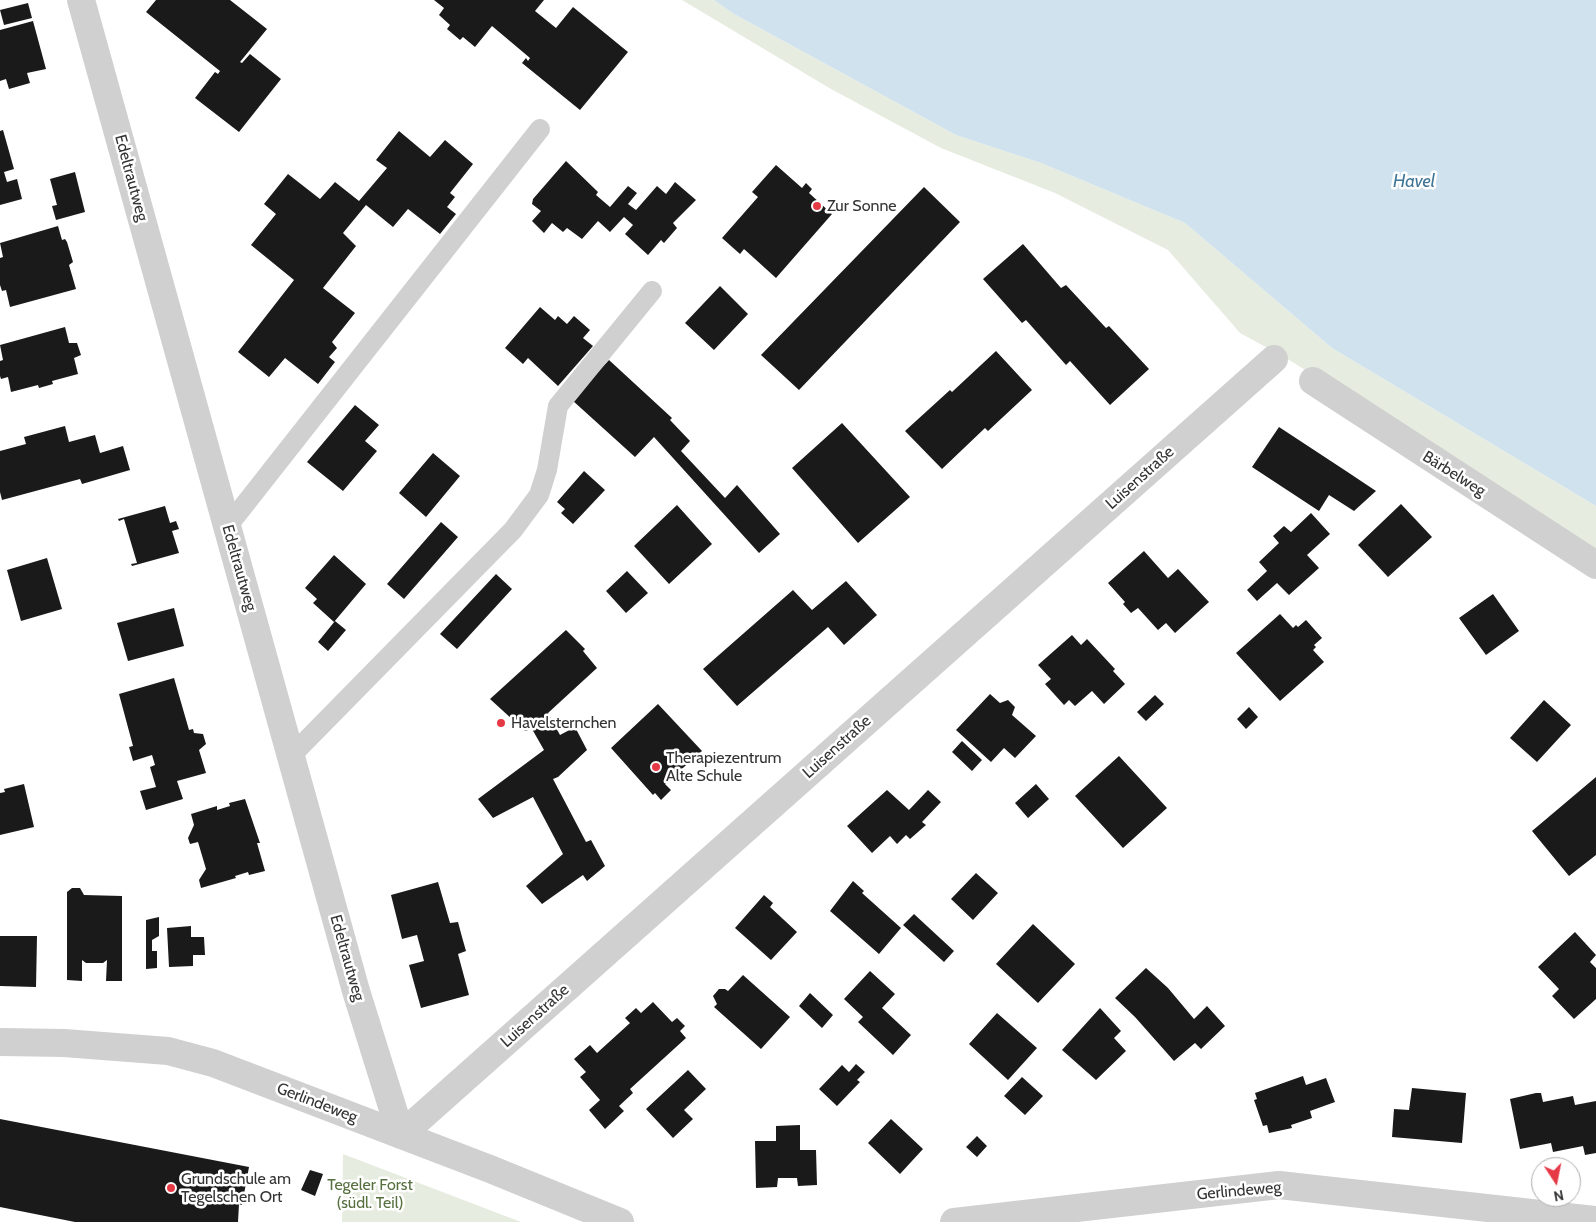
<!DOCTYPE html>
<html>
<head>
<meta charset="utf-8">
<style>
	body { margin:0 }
	#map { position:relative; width:1596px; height:1222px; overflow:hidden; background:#fff; font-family:Cabin,sans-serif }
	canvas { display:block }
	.north { position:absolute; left:1531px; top:1157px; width:50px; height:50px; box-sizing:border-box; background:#fff; border:1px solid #adadad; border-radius:50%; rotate:169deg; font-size:14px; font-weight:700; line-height:20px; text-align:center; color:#333 }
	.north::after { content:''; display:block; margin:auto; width:18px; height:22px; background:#e63946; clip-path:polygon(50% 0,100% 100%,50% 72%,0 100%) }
</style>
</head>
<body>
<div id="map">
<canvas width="1596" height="1222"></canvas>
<div class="north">N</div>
</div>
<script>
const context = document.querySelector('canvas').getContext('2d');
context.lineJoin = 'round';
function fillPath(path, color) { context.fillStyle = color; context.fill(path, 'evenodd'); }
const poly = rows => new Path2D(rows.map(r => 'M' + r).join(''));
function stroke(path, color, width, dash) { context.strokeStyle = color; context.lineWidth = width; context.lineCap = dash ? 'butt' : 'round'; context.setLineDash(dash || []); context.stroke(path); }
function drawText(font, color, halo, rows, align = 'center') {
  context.font = font + ' Cabin,sans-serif'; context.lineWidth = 5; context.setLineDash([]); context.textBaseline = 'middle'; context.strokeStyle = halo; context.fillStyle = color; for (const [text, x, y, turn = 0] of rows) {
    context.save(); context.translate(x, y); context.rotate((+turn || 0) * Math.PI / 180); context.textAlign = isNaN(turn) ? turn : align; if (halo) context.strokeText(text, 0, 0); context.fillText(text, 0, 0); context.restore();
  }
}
fillPath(poly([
	[682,0,714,0,734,14,956,135,1041,163,1185,223,1332,348,1596,506,1596,553,1409,435,1286,358,1240,333,1168,250,1055,193,941,148,831,89],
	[343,1154,521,1222,342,1222]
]), '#e6ecdf');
fillPath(poly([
	[714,0,1596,0,1596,506,1332,348,1185,223,1041,163,956,135,734,14]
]), '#cfe2ee');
fillPath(poly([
	[156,0,230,0,267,29,240,62,242,63,250,54,281,79,239,132,195,98,215,72,218,74,220,71,146,12],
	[434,0,544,0,535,11,556,28,573,7,628,52,580,110,522,63,526,58,528,61,530,58,492,26,475,47,463,37,460,40,447,29,450,25,439,15,444,8],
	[28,3,32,18,4,25,0,10],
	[33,21,46,69,27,73,30,83,9,89,6,79,0,81,0,30],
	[3,130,14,169,4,172,7,182,17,179,22,199,0,205,0,131],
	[399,131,430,157,445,140,473,164,450,193,455,197,447,207,456,214,440,234,408,209,393,227,366,205,343,233,356,246,323,288,355,313,332,342,337,348,329,357,335,362,318,384,285,358,269,377,238,352,294,280,251,245,276,214,264,204,288,174,320,199,335,182,359,201,387,168,376,160],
	[566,161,598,192,596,195,610,207,628,186,637,193,628,204,636,210,657,186,666,194,675,182,696,200,673,223,677,228,664,243,661,240,648,255,625,234,633,225,624,217,610,232,598,221,582,239,567,228,563,232,552,223,544,233,532,221,541,211,532,204,533,199],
	[776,165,802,188,806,183,812,189,809,193,832,214,776,278,744,249,740,254,722,238,758,197,752,192],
	[75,172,85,212,56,220,52,206,57,205,50,179],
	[924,187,960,222,799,390,761,355],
	[58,226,62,240,65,239,67,242,73,262,69,265,76,289,10,307,6,290,2,291,0,285,0,258,3,257,0,243],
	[1023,244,1061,288,1066,285,1106,328,1109,326,1149,369,1110,405,1070,361,1066,365,1026,320,1022,323,983,279],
	[720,286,748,314,714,350,685,323],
	[540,307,555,320,558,316,567,324,574,316,590,330,583,338,593,346,558,386,528,358,523,364,505,348],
	[65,327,69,343,77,343,81,355,74,358,78,374,52,381,53,384,39,388,38,385,11,392,8,377,1,379,0,376,0,361,3,360,0,345],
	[996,351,1032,390,988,431,985,428,942,469,905,431,950,390,952,392],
	[609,360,672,418,670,420,690,441,681,451,725,498,737,485,780,534,759,553,654,437,635,457,572,400],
	[355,405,379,425,365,441,377,451,343,491,307,462],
	[842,423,910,497,858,543,792,468],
	[65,426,69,442,95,435,100,453,123,446,130,470,82,484,80,479,2,500,0,492,0,451,26,444,24,437],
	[1279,427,1346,471,1376,491,1354,511,1329,495,1319,511,1252,467],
	[433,453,460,476,426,517,399,493],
	[584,471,605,490,573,524,561,513,565,509,557,502],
	[1401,504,1432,537,1388,577,1358,545],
	[677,505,712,544,669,584,634,546],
	[165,506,170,523,176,521,179,529,172,531,179,553,132,566,131,564,137,563,124,519,119,521,118,519],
	[1311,513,1330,534,1307,555,1319,568,1289,595,1277,583,1257,601,1247,590,1267,571,1259,562,1279,543,1273,536,1284,526,1291,532],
	[441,522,458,537,404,599,387,584],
	[1144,551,1168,578,1178,569,1209,602,1175,633,1166,623,1158,630,1138,608,1131,613,1123,604,1125,602,1108,583],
	[334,555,366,584,334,622,313,603,317,599,305,588],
	[47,558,62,609,21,621,7,570],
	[627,571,648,593,626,613,606,591],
	[496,574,512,589,457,649,440,634],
	[846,581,877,615,844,645,828,627,737,706,703,669,793,590,812,610],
	[1493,594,1519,631,1486,655,1459,618],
	[174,608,184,646,128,661,117,623],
	[1280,614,1293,628,1296,625,1298,627,1306,620,1322,638,1314,645,1316,647,1313,650,1324,662,1280,701,1236,653],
	[335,621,346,630,328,651,318,642],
	[566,630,585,649,583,651,597,668,548,713,560,735,575,727,587,750,558,777,553,779,586,842,591,840,605,866,587,881,583,875,542,904,526,886,563,854,533,797,493,818,478,799,544,750,532,729,525,731,490,699],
	[1072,635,1081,645,1087,639,1115,669,1113,671,1125,684,1104,704,1092,691,1075,706,1069,700,1064,705,1045,684,1051,679,1038,665],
	[174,678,189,730,193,729,194,733,203,734,206,744,199,750,206,773,177,781,183,799,146,810,140,791,156,787,150,767,155,765,152,755,133,761,129,747,133,746,119,694],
	[990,694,1000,703,1008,700,1015,707,1012,715,1036,736,1015,758,1004,748,991,762,956,730],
	[1155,695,1164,704,1146,721,1137,712],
	[1544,700,1571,725,1537,762,1510,738],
	[658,704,702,751,665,784,671,790,661,800,655,793,653,795,611,748],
	[1249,707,1258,717,1246,729,1237,719],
	[962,741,982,760,972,771,952,752],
	[1119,756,1167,808,1123,848,1075,796],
	[1596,777,1596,855,1569,876,1532,831],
	[24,784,34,827,0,835,0,793,5,792,4,789],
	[1036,784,1049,799,1028,818,1015,803],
	[887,790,909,810,928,790,941,802,922,822,926,825,910,839,906,835,897,844,890,836,872,853,847,826],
	[245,799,260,843,257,843,265,871,249,875,248,872,235,876,236,878,201,888,199,880,206,869,198,842,190,844,188,838,194,825,191,814,217,806,217,810,230,806,229,803],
	[976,873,998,893,973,920,951,899],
	[853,881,864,891,862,893,901,928,879,954,830,911],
	[438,882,450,923,458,922,462,937,466,951,458,954,469,995,421,1008,409,965,424,961,417,935,402,939,391,895],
	[72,888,80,888,84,895,122,896,122,981,106,981,107,960,103,963,86,963,82,960,82,981,67,980,67,892],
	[764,895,773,903,770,907,797,932,771,960,735,928],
	[914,914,954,951,944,962,903,925],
	[159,917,159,936,152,940,152,951,157,951,157,968,146,969,146,920],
	[1033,924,1075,964,1038,1003,996,964],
	[191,926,191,937,204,937,205,955,193,955,193,966,169,967,167,928],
	[1575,932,1596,955,1590,962,1596,968,1596,999,1574,1019,1552,996,1559,989,1538,967],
	[0,936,37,936,36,987,0,986],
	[1146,968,1168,988,1194,1019,1207,1006,1225,1026,1201,1049,1195,1043,1174,1061,1135,1017,1115,998],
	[870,971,895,994,882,1008,911,1035,893,1055,858,1022,863,1017,844,999],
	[743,975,790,1017,761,1049,714,1007,717,1004,713,996,719,989,725,989,728,991],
	[810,993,833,1015,822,1028,799,1006],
	[653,1002,672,1022,677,1018,685,1026,680,1031,686,1038,630,1089,633,1093,619,1106,624,1111,605,1129,589,1110,600,1100,580,1077,586,1072,574,1059,590,1045,597,1053,630,1023,625,1018,636,1008,641,1013],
	[1100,1008,1121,1031,1114,1038,1126,1051,1096,1080,1062,1050],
	[997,1013,1037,1048,1008,1080,969,1044],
	[856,1064,865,1072,857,1080,860,1082,837,1106,819,1089,842,1065,849,1072],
	[688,1070,706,1089,684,1110,693,1119,673,1138,646,1109],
	[1303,1076,1306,1085,1326,1078,1335,1102,1310,1111,1312,1118,1291,1125,1292,1128,1269,1133,1267,1125,1263,1126,1254,1100,1257,1099,1255,1093],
	[1022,1077,1043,1096,1025,1115,1004,1096],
	[1412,1088,1466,1093,1462,1143,1392,1137,1394,1109,1409,1110],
	[1536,1093,1541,1093,1543,1102,1573,1096,1575,1105,1596,1101,1596,1153,1585,1155,1583,1146,1553,1152,1551,1143,1520,1149,1510,1099],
	[0,1119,249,1167,242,1205,239,1204,238,1222,75,1222,0,1207],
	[891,1119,923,1149,900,1174,868,1143],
	[800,1125,800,1150,816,1150,817,1185,798,1186,797,1178,778,1178,777,1187,756,1188,755,1141,776,1141,776,1126],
	[977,1136,987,1146,977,1157,966,1147],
	[310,1170,323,1174,315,1196,301,1190]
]), '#1a1a1a');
stroke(poly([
	[227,527,540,129],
	[291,756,513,530,539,495,547,470,558,406,652,291]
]), '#d0d0d0', 20);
stroke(poly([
	[81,0,356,991,401,1135],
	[1313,381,1596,565],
	[0,1042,64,1043,168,1051,213,1063,490,1169,620,1222],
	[401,1135,1274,359],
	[954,1222,1279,1185,1596,1220]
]), '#d0d0d0', 28);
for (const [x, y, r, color] of [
	[817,206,5,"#e63946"],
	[501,723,5,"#e63946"],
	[656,767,5,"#e63946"],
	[171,1188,5,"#e63946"]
]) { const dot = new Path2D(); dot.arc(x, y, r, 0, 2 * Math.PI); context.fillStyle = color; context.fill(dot); stroke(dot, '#fff', 2); }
drawText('16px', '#333', '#fff', [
	["Edeltrautweg",131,178,75],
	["Bärbelweg",1454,474,32],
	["Luisenstraße",1140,478,-42],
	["Edeltrautweg",239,568,74],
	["Luisenstraße",837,747,-42],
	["Edeltrautweg",347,958,74],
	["Luisenstraße",535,1016,-42],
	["Gerlindeweg",317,1103,21],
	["Gerlindeweg",1239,1191,-5]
]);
drawText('16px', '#333', '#fff', [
	["Zur Sonne",827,206],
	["Havelsternchen",511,723],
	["Therapiezentrum",666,758],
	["Alte Schule",666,776],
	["Grundschule am",181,1179],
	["Tegelschen Ort",181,1197]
], 'left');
drawText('16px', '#56703f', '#fff', [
	["Tegeler Forst",370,1185],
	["(südl. Teil)",370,1203]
]);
drawText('italic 18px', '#3f7597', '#fff', [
	["Havel",1414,182]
]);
</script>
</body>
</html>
